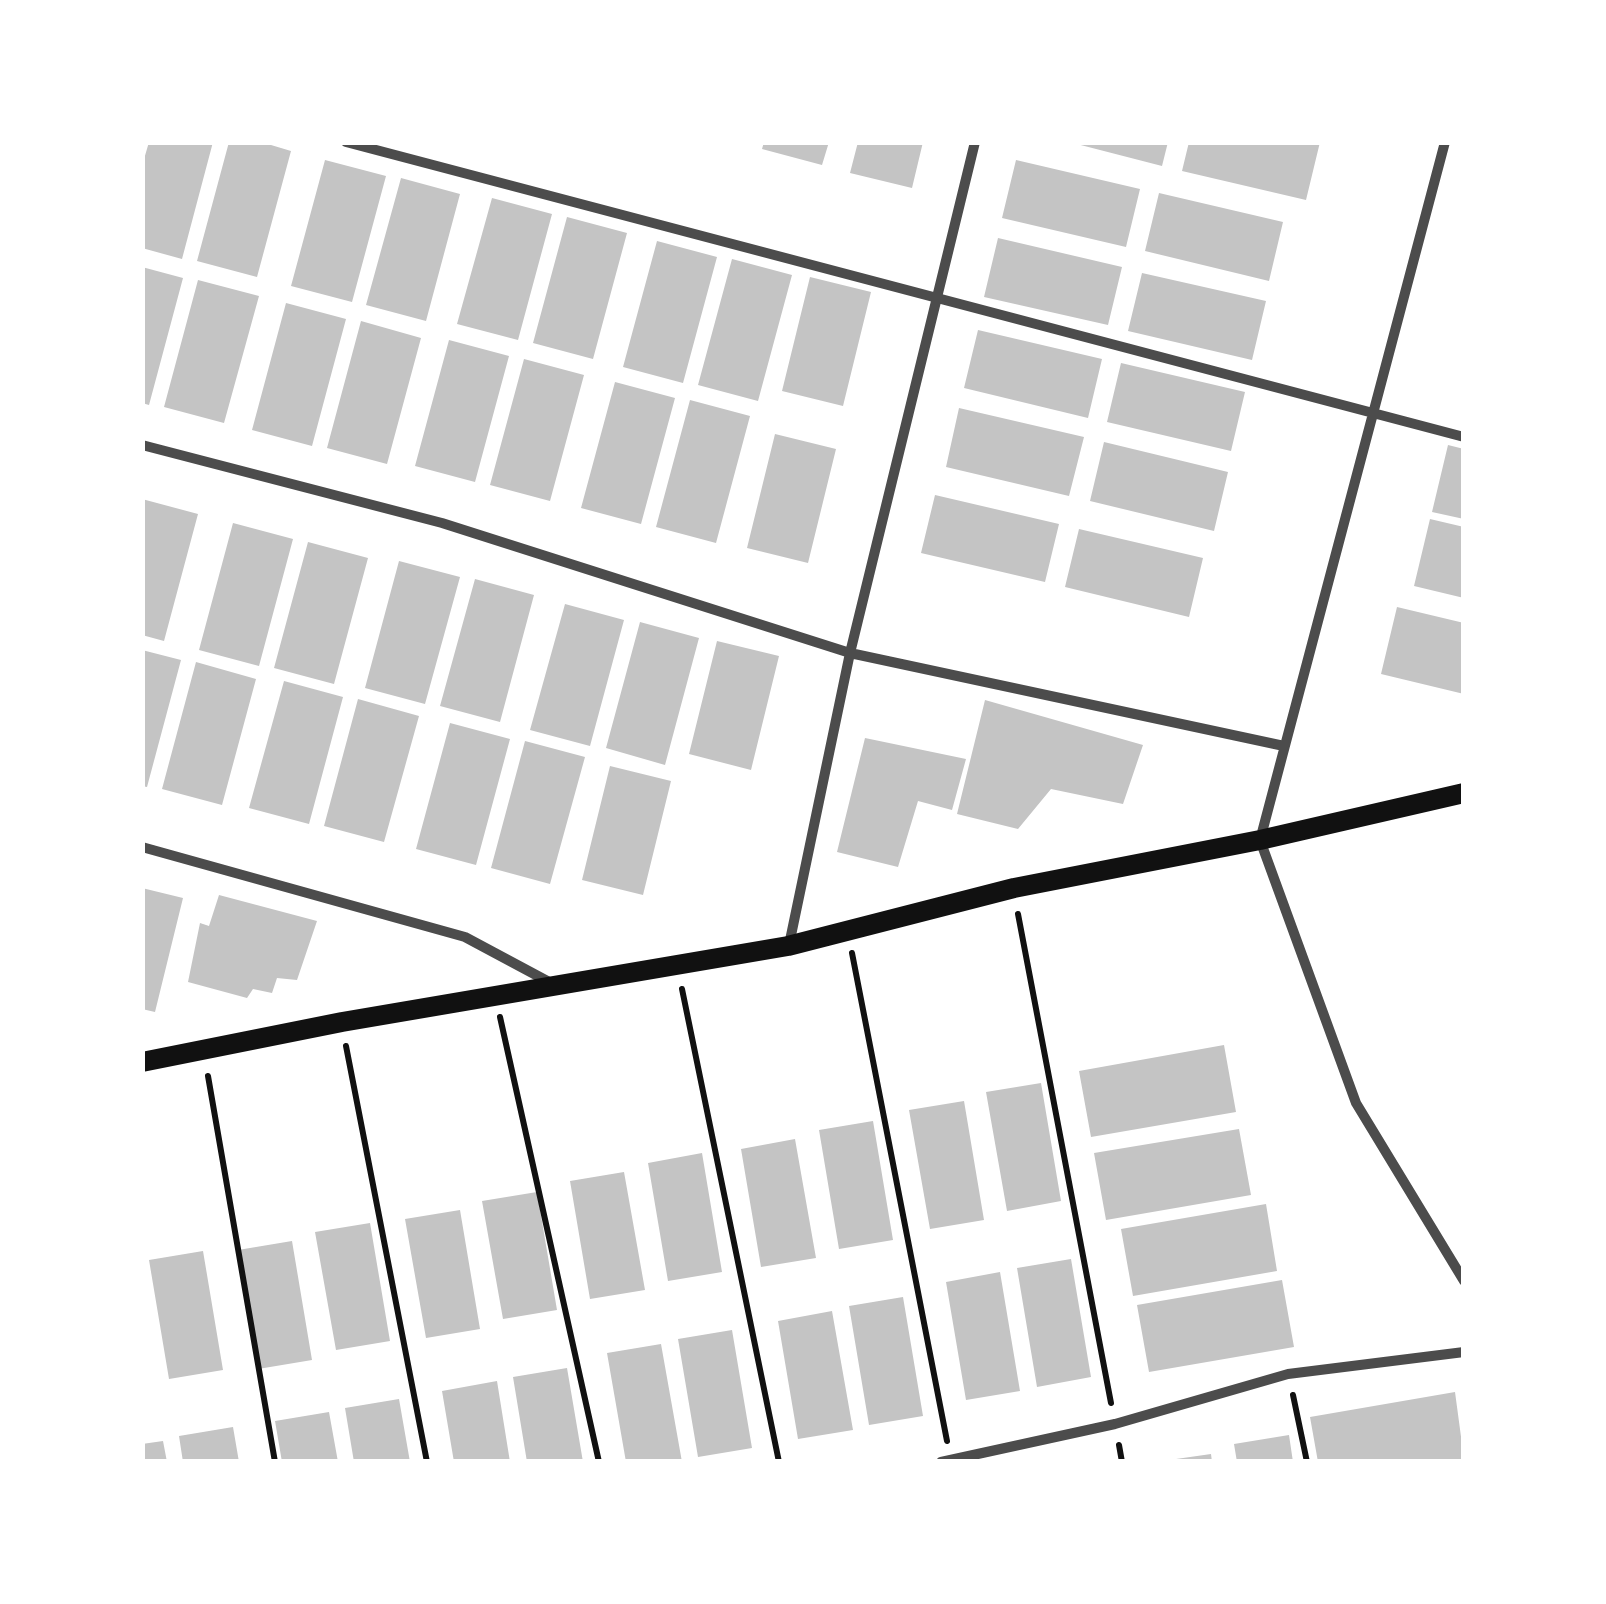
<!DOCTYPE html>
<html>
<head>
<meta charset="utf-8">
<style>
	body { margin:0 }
	#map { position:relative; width:1606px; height:1604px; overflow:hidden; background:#fff; font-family:"Noto Serif",serif }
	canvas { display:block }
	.frame { position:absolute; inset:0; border:145px solid #fff; pointer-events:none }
</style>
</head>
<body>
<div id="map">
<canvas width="1606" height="1604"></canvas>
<div class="frame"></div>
</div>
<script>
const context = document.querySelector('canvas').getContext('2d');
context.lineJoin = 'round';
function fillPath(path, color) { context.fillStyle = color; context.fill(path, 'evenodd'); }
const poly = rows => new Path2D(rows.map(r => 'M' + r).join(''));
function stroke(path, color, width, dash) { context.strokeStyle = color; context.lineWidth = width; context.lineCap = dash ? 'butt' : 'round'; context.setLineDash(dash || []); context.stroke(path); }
fillPath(poly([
	[149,142,213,142,182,259,142,248,142,166],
	[229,142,261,142,291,151,257,277,197,261],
	[764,142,829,142,822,165,762,149],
	[858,142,923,142,912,188,850,173],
	[1069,142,1168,142,1162,166],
	[1189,142,1320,142,1306,200,1182,171],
	[325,160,386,176,352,302,291,286],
	[1016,160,1140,189,1126,247,1002,218],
	[401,178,460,194,426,321,366,305],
	[1159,193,1283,222,1269,281,1145,251],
	[492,198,552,214,518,340,457,324],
	[567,217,627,233,593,359,533,343],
	[998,238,1122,267,1108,325,984,297],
	[657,241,717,257,683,383,623,367],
	[732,259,792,275,758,401,698,385],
	[142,267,183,278,149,405,142,403],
	[1142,273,1266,301,1252,360,1128,331],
	[810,277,871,292,843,406,782,391],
	[198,280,259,296,224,423,164,407],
	[286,303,346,319,312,446,252,430],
	[361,321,421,338,387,464,327,448],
	[978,330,1102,359,1088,418,964,388],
	[449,340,509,356,475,482,415,466],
	[524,359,584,375,550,501,490,485],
	[1121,363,1245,392,1231,451,1107,422],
	[615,382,675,398,641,524,581,508],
	[690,400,750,416,716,543,656,527],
	[959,408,1084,437,1069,496,946,467],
	[775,434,836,449,808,563,747,548],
	[1104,442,1228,472,1214,531,1090,501],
	[1448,445,1464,449,1464,519,1432,512],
	[935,495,1059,524,1045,582,921,553],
	[142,499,198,514,164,641,142,635],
	[1430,519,1464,527,1464,598,1414,586],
	[233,523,293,539,259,666,199,650],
	[1079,529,1203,558,1189,617,1065,587],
	[308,542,368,558,334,684,274,668],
	[399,561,460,577,425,704,365,688],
	[475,579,534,595,500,722,440,706],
	[565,604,624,620,590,746,530,730],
	[1397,607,1464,623,1464,694,1381,674],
	[640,622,699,638,665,765,606,748],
	[717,641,779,656,751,770,689,754],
	[142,650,181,660,147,787,142,786],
	[196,662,256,679,222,805,162,789],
	[284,681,343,697,309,824,249,808],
	[358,699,419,716,384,842,324,826],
	[985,700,1143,745,1123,804,1051,789,1018,829,957,814],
	[450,723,510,739,476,865,416,849],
	[865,738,966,759,952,810,918,801,898,867,837,852],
	[525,741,585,757,550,884,491,868],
	[610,766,671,781,643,895,582,880],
	[142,888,183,898,155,1012,142,1009],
	[219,895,317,921,297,980,277,978,272,993,253,989,247,998,188,982,200,923,209,926],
	[1224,1045,1236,1112,1091,1137,1079,1071],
	[1041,1083,1061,1201,1007,1211,986,1092],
	[964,1101,984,1220,930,1229,909,1110],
	[873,1121,893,1240,839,1249,819,1130],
	[1239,1129,1251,1195,1106,1220,1094,1153],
	[795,1139,816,1258,761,1267,741,1149],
	[702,1153,722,1272,668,1281,648,1163],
	[624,1172,645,1290,590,1299,570,1181],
	[537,1192,557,1310,503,1319,482,1201],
	[1266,1204,1277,1271,1133,1296,1121,1229],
	[460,1210,480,1329,426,1338,405,1219],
	[370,1223,390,1341,336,1350,315,1232],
	[292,1241,312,1360,258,1369,238,1250],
	[203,1251,223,1370,169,1379,149,1260],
	[1071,1259,1091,1377,1037,1387,1017,1268],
	[1000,1272,1020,1391,966,1400,946,1282],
	[1282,1280,1294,1347,1149,1372,1137,1305],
	[903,1297,923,1416,869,1425,849,1306],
	[832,1311,853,1430,798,1439,778,1321],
	[732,1330,752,1448,698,1457,678,1339],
	[661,1344,682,1462,626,1462,607,1353],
	[567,1368,583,1462,527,1462,513,1377],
	[497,1381,510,1462,454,1462,442,1391],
	[1455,1392,1464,1459,1318,1462,1310,1417],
	[399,1399,410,1462,354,1462,345,1408],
	[329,1412,338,1462,282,1462,275,1421],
	[233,1427,239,1462,183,1462,179,1436],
	[1289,1435,1293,1462,1237,1462,1234,1444],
	[163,1441,167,1462,142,1462,142,1444],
	[1211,1454,1212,1462,1176,1462,1176,1459]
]), '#c4c4c4');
stroke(poly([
	[1018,914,1111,1403],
	[852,953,947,1441],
	[682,989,779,1462],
	[500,1017,599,1462],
	[346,1046,427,1462],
	[208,1076,275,1462],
	[1293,1395,1307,1462],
	[1119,1445,1122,1462]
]), '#111', 6);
stroke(poly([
	[346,142,1464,437],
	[1445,142,1260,840,1356,1103,1464,1281],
	[142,445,442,523,850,653,1284,746],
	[142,847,465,937,551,983],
	[789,945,850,653,975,142],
	[941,1462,1115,1424,1288,1374,1464,1352]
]), '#4c4c4c', 10);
stroke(poly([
	[142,1062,342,1022,788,946,1014,888,1260,840,1464,793]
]), '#111', 20);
</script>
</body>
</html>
